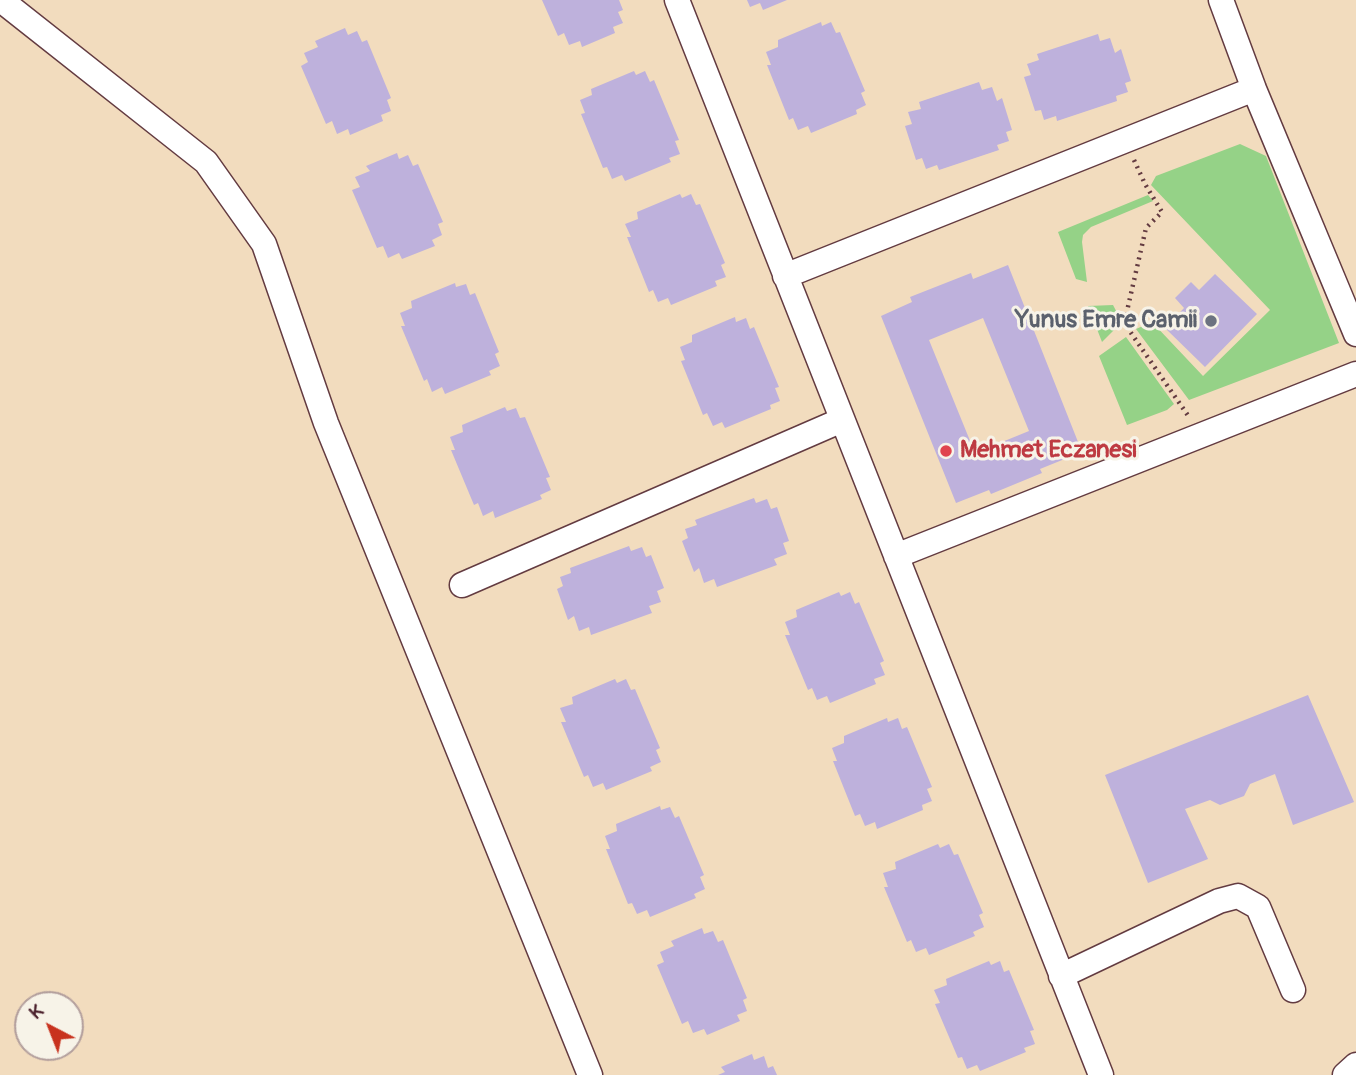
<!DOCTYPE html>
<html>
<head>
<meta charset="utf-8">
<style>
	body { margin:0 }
	#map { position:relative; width:1356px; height:1075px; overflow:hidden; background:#f2dcbe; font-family:Pangolin,sans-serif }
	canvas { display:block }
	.north { position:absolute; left:14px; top:991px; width:70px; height:70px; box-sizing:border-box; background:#f7f3e8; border:2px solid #b29e9c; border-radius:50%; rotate:318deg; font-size:19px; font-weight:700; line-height:28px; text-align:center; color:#4a1f2b }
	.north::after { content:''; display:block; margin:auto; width:24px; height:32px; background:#c8321e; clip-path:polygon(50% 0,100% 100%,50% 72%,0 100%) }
</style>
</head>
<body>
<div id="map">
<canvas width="1356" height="1075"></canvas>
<div class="north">K</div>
</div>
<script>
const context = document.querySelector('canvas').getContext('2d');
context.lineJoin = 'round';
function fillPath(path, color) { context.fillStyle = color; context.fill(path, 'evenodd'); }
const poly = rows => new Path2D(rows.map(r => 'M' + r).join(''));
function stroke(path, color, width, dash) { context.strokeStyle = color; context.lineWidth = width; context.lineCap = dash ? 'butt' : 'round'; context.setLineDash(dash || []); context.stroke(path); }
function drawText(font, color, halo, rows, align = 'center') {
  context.font = font + ' Pangolin,sans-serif'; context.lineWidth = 6; context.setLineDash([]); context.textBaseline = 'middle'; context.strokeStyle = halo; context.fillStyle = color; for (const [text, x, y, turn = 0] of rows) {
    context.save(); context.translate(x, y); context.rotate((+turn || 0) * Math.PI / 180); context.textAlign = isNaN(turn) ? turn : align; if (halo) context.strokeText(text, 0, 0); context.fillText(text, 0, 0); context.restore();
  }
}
fillPath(poly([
	[1240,144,1266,156,1339,343,1189,400,1136,329,1152,322,1203,376,1270,310,1151,185,1156,176],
	[1148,195,1153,201,1091,227,1083,235,1082,242,1087,282,1076,279,1058,232],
	[1113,305,1122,322,1102,342,1088,306],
	[1126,337,1174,404,1167,410,1127,425,1099,356]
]), '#95d287');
fillPath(poly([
	[542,0,619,0,623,10,618,12,623,23,613,27,615,33,582,47,580,41,569,45,564,33,558,36],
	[747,0,787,0,763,10,760,3,750,7],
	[821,22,822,26,831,22,836,33,840,32,865,91,861,93,866,105,856,110,857,114,811,133,808,126,798,130,793,118,789,120,767,65,771,65,766,52,778,47,778,40],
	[345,28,348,35,357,31,362,42,367,40,391,98,387,100,391,111,381,115,383,121,350,135,348,129,337,134,332,121,326,124,301,66,308,62,304,53,318,47,315,41],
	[1098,34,1100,41,1110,38,1115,53,1121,49,1131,81,1125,83,1128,92,1116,96,1117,101,1057,121,1056,116,1044,120,1041,110,1035,111,1024,77,1031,75,1027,64,1039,60,1037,54],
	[634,71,636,75,645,71,650,82,654,80,679,140,675,141,680,154,669,158,671,162,625,181,622,175,612,179,607,167,603,168,581,114,585,113,580,100,592,95,591,89],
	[979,82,982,90,992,87,997,101,1002,98,1012,130,1006,132,1009,141,997,145,999,150,939,170,937,165,926,169,922,158,916,160,905,126,912,124,908,112,921,109,919,102],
	[397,153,399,159,408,155,413,166,418,164,443,222,438,224,442,235,432,240,435,246,402,259,399,253,388,258,383,246,377,248,352,190,360,187,355,177,370,171,366,166],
	[680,194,682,198,691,194,696,205,700,204,725,263,721,265,726,277,715,281,717,286,671,305,668,298,658,302,653,290,649,292,627,237,631,237,625,224,638,219,637,212],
	[1008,265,1082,452,1040,469,1042,473,991,494,989,490,956,503,881,316,912,302,910,297,971,273,973,279],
	[983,318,1029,431,975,453,929,340],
	[1215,274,1257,314,1205,367,1165,328,1184,308,1175,298,1191,282,1199,290],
	[455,283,456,287,466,284,470,295,475,293,499,352,495,354,500,366,489,371,491,375,445,394,442,387,432,392,427,379,424,381,401,326,405,326,400,313,412,308,411,301],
	[735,317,736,322,746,318,750,329,754,327,779,387,775,388,780,401,770,405,771,409,725,428,722,422,713,426,707,413,703,415,681,361,685,360,680,347,692,342,692,335],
	[505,407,507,411,516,408,520,418,525,417,550,477,546,478,551,490,540,495,542,499,495,518,493,511,483,516,478,503,474,505,451,450,455,450,450,437,463,432,462,425],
	[754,498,756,503,767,499,771,509,777,507,789,541,783,543,787,554,774,559,777,565,717,587,714,579,704,583,699,568,694,572,682,541,688,538,685,529,697,525,695,520],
	[629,546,631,551,642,547,646,557,651,555,664,588,657,591,661,602,649,606,652,613,591,635,589,627,579,631,574,616,568,620,557,589,563,586,560,577,571,573,570,568],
	[839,592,841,596,850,592,855,604,859,602,884,661,880,663,885,675,874,679,876,684,830,703,827,696,817,700,812,688,808,690,785,635,790,635,785,622,797,617,796,610],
	[615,679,617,683,626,679,631,690,635,689,660,748,656,750,661,762,650,767,652,771,606,790,603,783,593,787,588,775,584,777,561,722,566,722,560,708,573,704,572,697],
	[1308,695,1354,802,1293,825,1275,774,1250,784,1244,796,1220,805,1210,800,1185,809,1208,859,1148,883,1105,775],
	[887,718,888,722,898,718,902,729,907,727,932,787,927,789,932,801,922,805,923,810,877,829,875,822,865,826,860,814,855,816,833,761,837,761,832,748,844,743,844,736],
	[660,806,661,810,670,807,675,818,679,816,704,875,700,877,705,889,694,894,696,898,650,917,647,910,637,914,632,903,628,904,606,849,610,849,605,836,617,831,616,824],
	[938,844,940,848,949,844,954,855,958,854,983,913,979,915,984,927,973,932,975,936,929,955,926,948,916,952,911,940,907,942,884,887,888,887,883,873,896,869,895,862],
	[702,928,704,934,713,931,718,942,723,940,747,998,743,1000,747,1011,737,1015,740,1021,707,1035,704,1029,693,1033,688,1021,682,1024,657,965,664,962,660,952,674,946,671,941],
	[989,961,991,965,1000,961,1004,972,1009,970,1034,1030,1030,1031,1035,1044,1024,1048,1026,1052,980,1071,977,1065,967,1069,962,1057,958,1058,935,1004,940,1003,934,990,947,985,946,979],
	[752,1054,754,1060,764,1056,768,1068,773,1066,777,1075,718,1075,725,1072,721,1067]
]), '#beb1dc');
const minor = poly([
	[1,0,206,162,264,244,326,423,590,1075],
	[677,0,1101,1075],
	[1221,0,1254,89,1356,334],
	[785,276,1254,89],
	[896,556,1356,374],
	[462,585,842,420],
	[1061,976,1219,901,1238,896,1258,907,1293,990],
	[1345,1075,1356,1065]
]);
stroke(minor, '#633b41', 27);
stroke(poly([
	[1134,160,1145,184,1162,212,1146,228,1127,311,1129,330,1189,417]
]), '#633b41', 4.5, [2, 5]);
stroke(minor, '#fff', 24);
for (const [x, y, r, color] of [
	[1211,321,7,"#6b7280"],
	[946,451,7,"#e0444e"]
]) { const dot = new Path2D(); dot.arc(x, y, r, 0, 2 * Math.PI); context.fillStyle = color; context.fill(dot); stroke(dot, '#f7f3e8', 2.5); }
drawText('bold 24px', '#5b616d', '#f7f3e8', [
	["Yunus Emre Camii",1197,321]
], 'right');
drawText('bold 24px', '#be3a42', '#f7f3e8', [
	["Mehmet Eczanesi",960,451]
], 'left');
</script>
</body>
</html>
